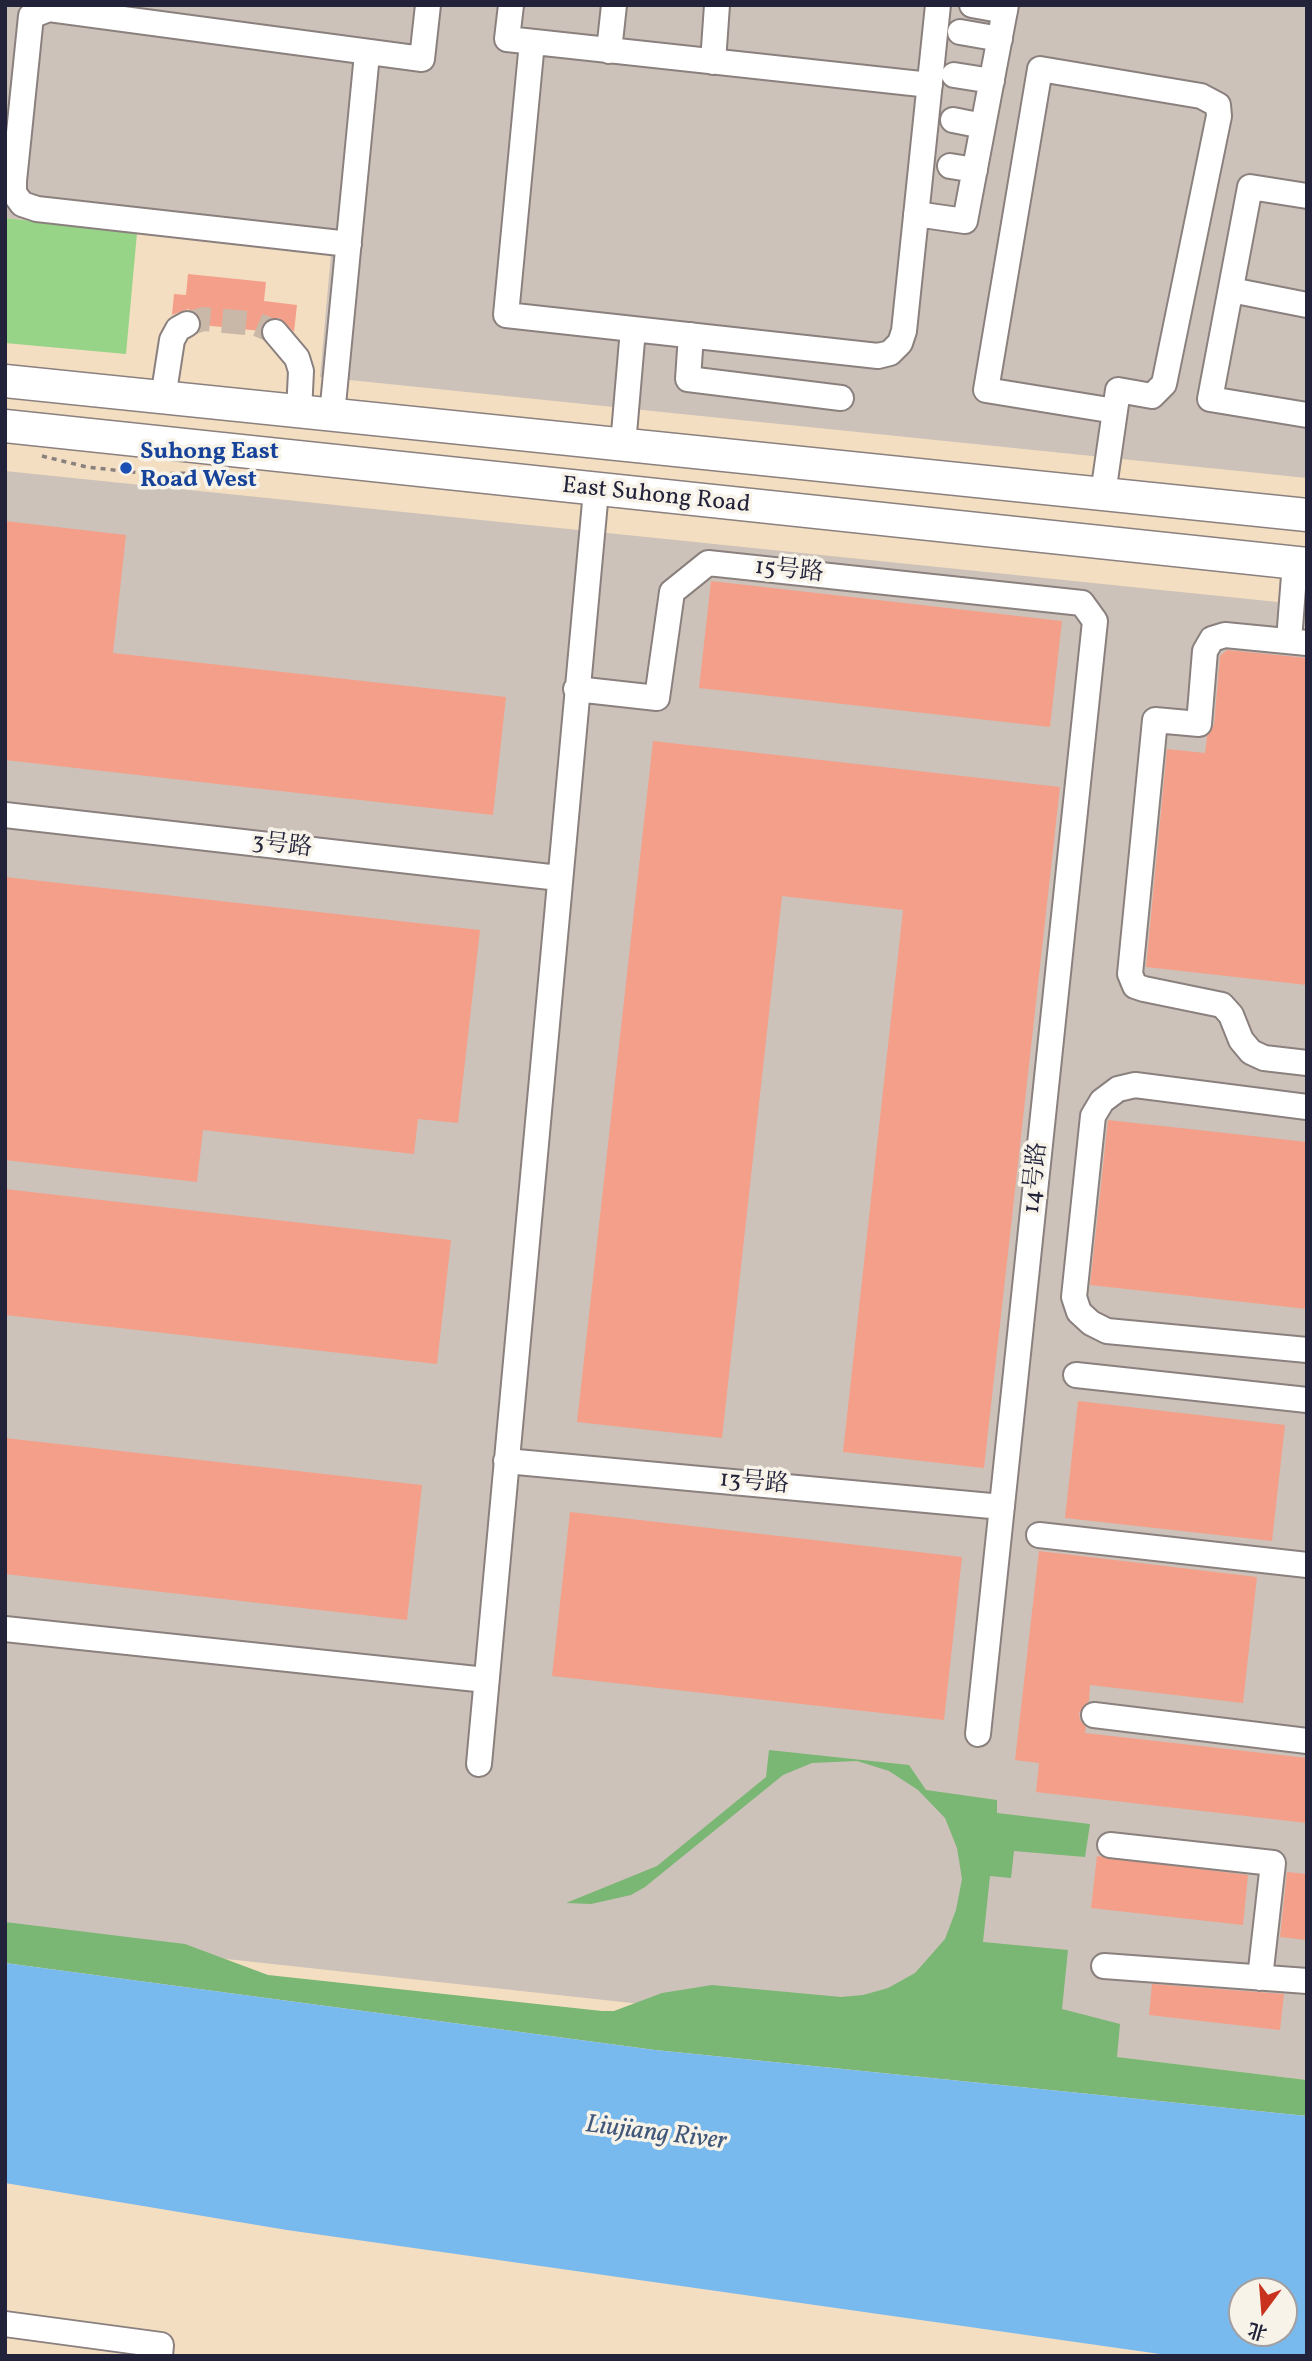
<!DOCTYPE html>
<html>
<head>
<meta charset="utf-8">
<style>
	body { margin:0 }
	#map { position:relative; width:1312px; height:2361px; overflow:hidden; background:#f3dec2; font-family:Vollkorn,"Noto Serif SC",serif }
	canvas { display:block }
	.frame { position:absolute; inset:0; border:7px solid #22223b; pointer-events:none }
	.north { position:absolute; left:1228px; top:2277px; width:70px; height:70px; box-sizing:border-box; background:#f7f3e8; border:2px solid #a29fa3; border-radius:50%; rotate:196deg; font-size:19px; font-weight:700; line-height:28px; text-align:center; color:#22223b }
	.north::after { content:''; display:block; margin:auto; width:24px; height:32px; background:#c8321e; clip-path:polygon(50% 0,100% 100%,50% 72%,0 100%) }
</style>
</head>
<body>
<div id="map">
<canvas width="1312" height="2361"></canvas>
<div class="frame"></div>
<div class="north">北</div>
</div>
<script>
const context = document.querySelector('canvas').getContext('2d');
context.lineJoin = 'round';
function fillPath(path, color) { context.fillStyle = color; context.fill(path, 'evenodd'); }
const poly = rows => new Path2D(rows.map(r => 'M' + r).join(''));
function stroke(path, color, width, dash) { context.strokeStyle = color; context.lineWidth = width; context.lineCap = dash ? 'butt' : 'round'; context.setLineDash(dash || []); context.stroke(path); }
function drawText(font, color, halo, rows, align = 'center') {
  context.font = font + ' Vollkorn,"Noto Serif SC",serif'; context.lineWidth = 7; context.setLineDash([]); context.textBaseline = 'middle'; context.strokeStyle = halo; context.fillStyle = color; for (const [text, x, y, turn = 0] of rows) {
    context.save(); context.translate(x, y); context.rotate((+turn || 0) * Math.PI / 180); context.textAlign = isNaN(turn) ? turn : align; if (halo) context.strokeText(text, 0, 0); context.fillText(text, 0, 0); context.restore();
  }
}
fillPath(poly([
	[5,5,1307,5,1307,478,320,377,331,254,5,218],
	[5,471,1307,605,1307,2080,973,2040,5,1935]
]), '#cdc2b9');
fillPath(poly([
	[5,218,137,233,126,354,5,343]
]), '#98d488');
fillPath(poly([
	[769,1750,909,1765,926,1790,997,1800,997,1813,1090,1824,1085,1857,1014,1851,1011,1878,990,1876,983,1942,1068,1950,1062,2009,1120,2024,1117,2057,1307,2080,1307,2116,655,2050,5,1963,5,1922,185,1944,268,1975,602,2011,614,2011,662,1993,712,1985,841,1997,863,1995,888,1988,915,1973,945,1939,956,1910,962,1879,957,1848,945,1818,918,1790,889,1771,857,1761,812,1763,783,1775,645,1887,631,1895,591,1904,566,1903,657,1866,766,1777]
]), '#7ab674');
fillPath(poly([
	[5,1963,655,2050,1307,2116,1307,2356,1174,2356,287,2230,5,2183],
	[1242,2291,1284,2291,1284,2333,1242,2333]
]), '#79baee');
fillPath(poly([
	[188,274,266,282,264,301,297,305,294,332,279,318,266,320,261,331,202,325,200,316,188,309,172,315,174,294,186,295],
	[5,521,126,535,113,653,506,697,493,815,5,760],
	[711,581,1062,621,1050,727,699,688],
	[1227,650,1307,658,1307,985,1146,967,1167,749,1205,753,1207,736,1214,725,1220,656],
	[653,741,1060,787,984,1468,843,1452,903,910,782,896,722,1438,577,1422],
	[5,877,480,930,458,1123,418,1119,414,1154,203,1130,197,1182,5,1160],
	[1108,1120,1307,1142,1307,1309,1090,1285],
	[5,1189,451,1240,437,1364,5,1315],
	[1078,1401,1285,1425,1272,1541,1065,1518],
	[5,1438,422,1485,407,1620,5,1574],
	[570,1512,962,1557,944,1720,552,1676],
	[1039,1551,1257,1577,1243,1703,1090,1685,1089,1701,1079,1713,1080,1720,1086,1727,1085,1733,1307,1758,1307,1823,1036,1792,1039,1763,1015,1760],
	[1097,1856,1248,1875,1243,1925,1091,1908],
	[1287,1872,1307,1874,1307,1940,1280,1937],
	[1152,1984,1284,1994,1280,2030,1149,2015]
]), '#f49f89');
stroke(poly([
	[187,324,204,319,256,324,275,332]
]), '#c9b8a7', 24, [24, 12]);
const minor = poly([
	[511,5,507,39,930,85],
	[972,5,1005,11],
	[960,32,1000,39],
	[532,42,506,315,878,356,890,353,900,343,904,331,938,5],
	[609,51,614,5],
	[713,62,717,5],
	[954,75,992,81],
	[953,120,983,126],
	[950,166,975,170],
	[1307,196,1250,187,1210,399,1307,415],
	[916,214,965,221,1006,5],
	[349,244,37,209,22,204,14,193,14,181,31,16,49,9,422,59,428,5],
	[1231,290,1307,305],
	[275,332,297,358,301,371,299,412],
	[691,335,688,379,841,398],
	[163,398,172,340,178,329,187,324],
	[332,415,367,54],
	[623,445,633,329],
	[1103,494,1118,390,1152,396,1164,384,1219,116,1218,105,1201,96,1040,69,986,390,1115,411],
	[1289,640,1295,563],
	[1307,643,1225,635,1212,639,1205,651,1199,724,1155,720,1130,974,1135,986,1144,989,1222,1005,1231,1015,1241,1040,1251,1052,1264,1058,1307,1063],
	[576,689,657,698,672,592,708,563,1082,603,1095,621,978,1734],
	[5,815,559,878],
	[1307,1107,1135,1085,1118,1089,1102,1101,1093,1116,1074,1297,1079,1312,1091,1323,1107,1331,1307,1350],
	[1076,1375,1307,1400],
	[506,1461,1002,1507],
	[1039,1535,1307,1565],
	[5,1629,486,1680],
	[1094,1715,1307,1741],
	[479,1764,596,491],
	[1110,1845,1273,1863,1260,1978],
	[1104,1966,1307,1981],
	[5,2324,161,2345,160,2356]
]);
const major = poly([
	[5,381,1307,515],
	[5,426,1307,564]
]);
stroke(minor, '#8a807e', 28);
stroke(major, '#8a807e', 35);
stroke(poly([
	[42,456,87,467,150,474,197,473]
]), '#8a807e', 3.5, [5, 5]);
stroke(minor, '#fff', 24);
stroke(major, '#fff', 32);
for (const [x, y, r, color] of [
	[126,468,7,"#1a4fb4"]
]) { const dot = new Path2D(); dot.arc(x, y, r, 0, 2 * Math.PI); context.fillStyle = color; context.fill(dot); stroke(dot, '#f7f3e8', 2.5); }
drawText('bold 24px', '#164399', '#f7f3e8', [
	["Suhong East",140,454],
	["Road West",140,482]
], 'left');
drawText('24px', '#22223b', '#f7f3e8', [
	["East Suhong Road",656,497,6],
	["15号路",789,572,6],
	["3号路",282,847,7],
	["14号路",1037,1178,-84],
	["13号路",754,1484,5]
]);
drawText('italic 26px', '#40577a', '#f7f3e8', [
	["Liujiang River",656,2135,7]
]);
</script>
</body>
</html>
